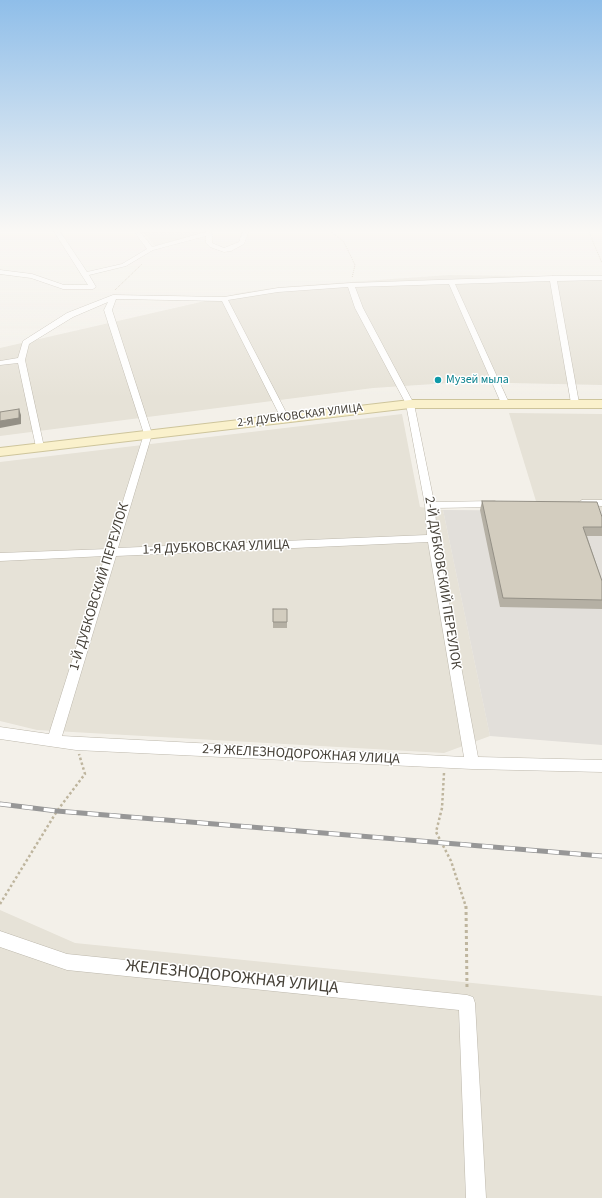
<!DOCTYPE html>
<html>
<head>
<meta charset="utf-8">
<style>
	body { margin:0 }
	canvas { display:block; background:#f3f0e9 }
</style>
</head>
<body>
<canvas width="602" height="1198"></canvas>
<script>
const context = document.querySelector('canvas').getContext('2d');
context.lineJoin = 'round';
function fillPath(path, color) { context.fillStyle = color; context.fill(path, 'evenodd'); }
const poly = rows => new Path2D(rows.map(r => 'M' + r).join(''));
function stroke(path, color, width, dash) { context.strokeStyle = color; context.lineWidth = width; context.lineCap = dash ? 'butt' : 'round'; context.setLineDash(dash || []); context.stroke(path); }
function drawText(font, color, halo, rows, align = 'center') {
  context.font = font + ' "Source Sans 3",sans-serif'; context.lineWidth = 3; context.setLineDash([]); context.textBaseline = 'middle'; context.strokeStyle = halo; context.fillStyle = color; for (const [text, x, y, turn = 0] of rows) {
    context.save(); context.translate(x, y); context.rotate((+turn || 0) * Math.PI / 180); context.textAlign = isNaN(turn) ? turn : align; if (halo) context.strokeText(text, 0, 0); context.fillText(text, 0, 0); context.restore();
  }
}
fillPath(poly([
	[141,230,203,230,205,232,203,234,159,245,154,245],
	[449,275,602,277,602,385,464,382,373,388,0,436,0,348,240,293,280,287],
	[509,413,602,414,602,511,539,511],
	[402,414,420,507,443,510,490,736,444,753,37,730,0,721,0,462],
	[0,910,75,943,602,996,602,1198,0,1198]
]), '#e6e2d7');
fillPath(poly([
	[443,510,602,511,602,745,490,736]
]), '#e2dfda');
const minor = poly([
	[53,230,59,230,87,272,122,264,147,249,133,230,139,230,152,247,209,231,212,233,212,243,224,248,239,242,243,231,251,230,248,233,244,244,231,251,224,252,210,247,206,243,206,236,153,250,126,266,89,275,96,287,93,289,63,289,31,278,0,274,0,270,32,274,64,285,88,285,53,230],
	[553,276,602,276,602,280,557,281,579,403,575,406,571,403,550,281,455,284,509,403,505,406,501,403,449,284,355,287,363,308,414,404,434,502,495,501,500,504,495,507,435,508,437,538,478,757,602,760,602,772,472,769,76,750,0,739,0,727,49,734,105,556,0,561,0,553,108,549,144,434,104,310,108,302,73,317,29,344,25,360,44,447,43,449,40,450,36,447,18,363,0,365,0,361,18,358,23,341,67,313,113,295,224,297,278,288,351,283,553,276],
	[348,287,355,308,406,404,425,505,427,535,118,548,152,434,112,310,116,299,222,301,281,418,285,421,289,418,228,300,278,292,348,287],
	[428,542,464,757,62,736,116,556,428,542],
	[582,500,602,500,602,506,579,505,577,503,582,500],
	[0,931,67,954,467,995,473,997,475,1003,486,1198,466,1198,459,1010,67,970,0,947,0,931]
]);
const secondary = poly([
	[410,400,602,400,602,408,410,408,0,456,0,448,410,400]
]);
stroke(minor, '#bdb8ac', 1);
stroke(secondary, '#cec59c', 2);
stroke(poly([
	[329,230,344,242,355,265,352,278],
	[588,230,602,263],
	[115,290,142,264]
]), '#beb59e', 1, [1, 1]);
stroke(poly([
	[444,773,442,808,436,832,451,861,466,907],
	[0,904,57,811,85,774,79,754]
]), '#beb59e', 2.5, [2.5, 2.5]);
stroke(poly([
	[466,906,467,989]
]), '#beb59e', 3, [3, 3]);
fillPath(minor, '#fff');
fillPath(secondary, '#faf1cc');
const rail = poly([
	[0,804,57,811,602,856]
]);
stroke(rail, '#979797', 5);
stroke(rail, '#fff', 3.5, [11]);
fillPath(poly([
	[482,501,602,517,602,536,587,536,602,581,602,609,500,607,480,510],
	[287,609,287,628,273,628,273,622]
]), '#b5b0a4');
fillPath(poly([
	[19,409,21,415,21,424,0,428,0,421]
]), '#949086');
const building = poly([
	[19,409,19,418,0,421,0,412,19,409],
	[482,501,597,502,602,517,602,527,583,527,602,581,602,600,503,598,482,501],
	[273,609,287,609,287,622,273,622,273,609]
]);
fillPath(building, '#d3cdbf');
stroke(building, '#949086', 1);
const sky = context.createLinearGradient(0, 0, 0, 398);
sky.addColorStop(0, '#8fbee9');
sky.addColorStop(0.58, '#faf8f5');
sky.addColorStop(1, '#faf8f500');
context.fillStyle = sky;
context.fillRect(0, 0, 602, 398);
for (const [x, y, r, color] of [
	[438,380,4,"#0f9aa8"]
]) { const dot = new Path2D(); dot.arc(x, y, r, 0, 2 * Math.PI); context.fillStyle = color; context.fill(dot); stroke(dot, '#fff', 1.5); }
drawText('12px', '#0d838f', '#fff', [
	["Музей мыла",446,380]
], 'left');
drawText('12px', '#464138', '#fff', [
	["2-Я ДУБКОВСКАЯ УЛИЦА",300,416,-7]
]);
drawText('14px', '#464138', '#fff', [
	["1-Я ДУБКОВСКАЯ УЛИЦА",216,548,-2],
	["2-Й ДУБКОВСКИЙ ПЕРЕУЛОК",442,583,81],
	["1-Й ДУБКОВСКИЙ ПЕРЕУЛОК",100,587,-73],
	["2-Я ЖЕЛЕЗНОДОРОЖНАЯ УЛИЦА",301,755,3]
]);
drawText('17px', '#464138', '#fff', [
	["ЖЕЛЕЗНОДОРОЖНАЯ УЛИЦА",232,978,6]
]);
</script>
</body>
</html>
